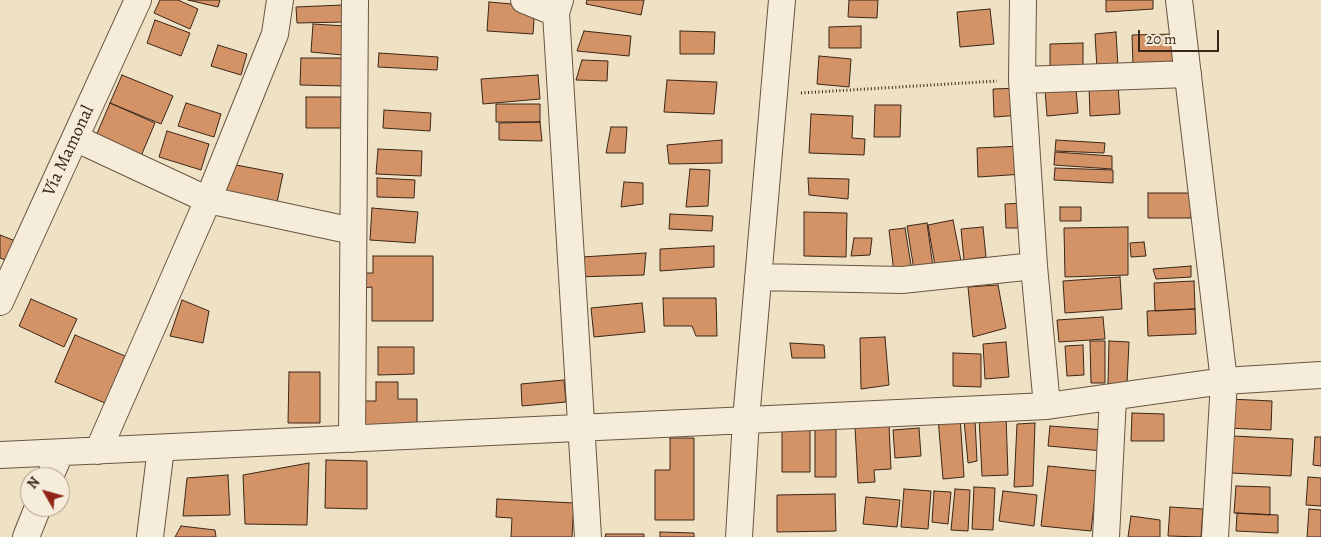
<!DOCTYPE html>
<html>
<head>
<meta charset="utf-8">
<style>
	body { margin:0 }
	#map { position:relative; width:1321px; height:537px; overflow:hidden; background:#efe2c4; font-family:Alegreya,serif }
	canvas { display:block }
	.north { position:absolute; left:20px; top:467px; width:50px; height:50px; box-sizing:border-box; background:#f5ecd9; border:1px solid #ab9d8c; border-radius:50%; rotate:308deg; font-size:14px; font-weight:700; line-height:20px; text-align:center; color:#3b2618 }
	.north::after { content:''; display:block; margin:auto; width:18px; height:22px; background:#8f2418; clip-path:polygon(50% 0,100% 100%,50% 72%,0 100%) }
	.scale { position:absolute; left:1138px; top:30px; width:81px; height:22px; box-sizing:border-box; border:2px solid #3b2618; border-top:0; padding-left:6px; font-size:15px; line-height:18px; white-space:nowrap; color:#3b2618; -webkit-text-stroke:4px #f5ecd9; paint-order:stroke }
</style>
</head>
<body>
<div id="map">
<canvas width="1321" height="537"></canvas>
<div class="north">N</div>
<div class="scale">20 m</div>
</div>
<script>
const context = document.querySelector('canvas').getContext('2d');
context.lineJoin = 'round';
function fillPath(path, color) { context.fillStyle = color; context.fill(path, 'evenodd'); }
const poly = rows => new Path2D(rows.map(r => 'M' + r).join(''));
function stroke(path, color, width, dash) { context.strokeStyle = color; context.lineWidth = width; context.lineCap = dash ? 'butt' : 'round'; context.setLineDash(dash || []); context.stroke(path); }
function drawText(font, color, halo, rows, align = 'center') {
  context.font = font + ' Alegreya,serif'; context.lineWidth = 4; context.setLineDash([]); context.textBaseline = 'middle'; context.strokeStyle = halo; context.fillStyle = color; for (const [text, x, y, turn = 0] of rows) {
    context.save(); context.translate(x, y); context.rotate((+turn || 0) * Math.PI / 180); context.textAlign = isNaN(turn) ? turn : align; if (halo) context.strokeText(text, 0, 0); context.fillText(text, 0, 0); context.restore();
  }
}
const building = poly([
	[160,0,178,0,198,9,190,29,154,13,160,0],
	[188,0,220,0,218,7,188,0],
	[587,0,644,0,641,15,586,4,587,0],
	[849,0,878,0,877,18,848,17,849,0],
	[1106,0,1153,0,1153,9,1106,12,1106,0],
	[489,2,535,6,533,34,487,31,489,2],
	[343,5,344,22,297,23,296,7,343,5],
	[990,9,994,44,960,47,957,12,990,9],
	[155,20,190,33,181,56,147,43,155,20],
	[313,24,345,26,343,55,311,52,313,24],
	[861,26,861,48,829,48,829,27,861,26],
	[584,31,631,36,629,56,577,51,584,31],
	[680,31,715,32,714,54,680,54,680,31],
	[1116,32,1118,67,1097,69,1095,34,1116,32],
	[1176,34,1177,65,1133,66,1132,35,1176,34],
	[1083,43,1083,70,1050,70,1050,44,1083,43],
	[218,45,247,54,241,75,211,66,218,45],
	[379,53,438,57,437,70,378,67,379,53],
	[819,56,851,59,849,87,817,84,819,56],
	[301,58,345,58,344,86,300,85,301,58],
	[582,60,608,61,607,81,576,80,582,60],
	[122,75,173,96,161,124,110,103,122,75],
	[538,75,540,99,483,104,481,79,538,75],
	[667,80,717,82,714,114,664,112,667,80],
	[1118,84,1120,114,1090,116,1089,86,1118,84],
	[1020,88,1021,115,994,117,993,89,1020,88],
	[1076,88,1078,113,1047,116,1045,90,1076,88],
	[306,97,341,97,341,128,306,128,306,97],
	[110,103,155,123,141,156,96,136,110,103],
	[186,103,221,114,214,137,178,126,186,103],
	[496,104,540,104,540,122,496,122,496,104],
	[875,105,901,105,900,137,874,137,875,105],
	[384,110,431,113,430,131,383,128,384,110],
	[811,114,853,116,852,138,865,139,864,155,809,153,811,114],
	[540,122,542,141,499,140,499,123,540,122],
	[611,127,627,127,625,153,606,153,611,127],
	[167,131,209,144,201,170,159,157,167,131],
	[722,140,722,163,669,164,667,145,722,140],
	[1056,140,1105,143,1104,153,1055,151,1056,140],
	[1023,146,1024,174,978,177,977,148,1023,146],
	[378,149,422,151,421,176,376,174,378,149],
	[1055,152,1112,156,1112,169,1054,165,1055,152],
	[231,164,283,174,276,207,224,197,231,164],
	[1055,168,1113,170,1113,183,1054,180,1055,168],
	[690,169,710,170,708,206,686,207,690,169],
	[377,178,415,180,414,198,377,197,377,178],
	[808,178,849,179,848,199,809,195,808,178],
	[624,182,643,183,643,204,621,207,624,182],
	[1148,193,1190,193,1191,218,1148,218,1148,193],
	[1026,203,1027,228,1006,228,1005,204,1026,203],
	[1060,207,1081,207,1081,221,1060,221,1060,207],
	[372,208,418,212,415,243,370,240,372,208],
	[804,212,847,213,846,257,804,256,804,212],
	[670,214,713,216,712,231,669,229,670,214],
	[953,220,961,261,935,266,928,225,953,220],
	[927,223,933,267,914,270,907,226,927,223],
	[983,227,986,257,964,260,961,229,983,227],
	[1128,227,1128,275,1065,277,1064,228,1128,227],
	[905,228,912,271,894,273,889,230,905,228],
	[0,235,18,242,11,262,0,258,0,235],
	[854,238,872,238,870,255,851,256,854,238],
	[1144,242,1146,256,1131,257,1130,243,1144,242],
	[714,246,714,267,660,271,660,249,714,246],
	[646,253,644,275,575,277,582,257,646,253],
	[373,256,433,256,433,321,372,321,372,287,362,288,361,273,373,273,373,256],
	[1191,266,1191,277,1156,279,1153,269,1191,266],
	[1120,277,1122,309,1065,313,1063,281,1120,277],
	[1194,281,1195,309,1155,311,1154,283,1194,281],
	[998,285,1006,328,973,337,968,287,998,285],
	[663,298,716,298,717,336,696,336,692,326,664,326,663,298],
	[31,299,77,319,64,347,19,326,31,299],
	[182,300,209,311,203,343,170,336,182,300],
	[642,303,645,332,594,337,591,308,642,303],
	[1195,309,1196,334,1148,336,1147,311,1195,309],
	[1103,317,1105,339,1059,342,1057,320,1103,317],
	[75,335,125,356,105,403,55,382,75,335],
	[885,337,889,385,861,389,860,338,885,337],
	[1090,341,1105,341,1105,383,1091,383,1090,341],
	[1109,341,1129,342,1127,384,1108,384,1109,341],
	[1006,342,1009,377,985,379,983,344,1006,342],
	[790,343,824,345,825,358,792,358,790,343],
	[1083,345,1084,375,1067,376,1065,346,1083,345],
	[378,347,414,347,414,374,378,375,378,347],
	[953,353,981,354,981,387,953,386,953,353],
	[289,372,320,372,320,423,288,423,289,372],
	[564,380,566,402,522,406,521,384,564,380],
	[376,382,398,382,398,399,417,399,417,432,363,432,363,401,376,401,376,382],
	[1229,399,1272,401,1271,430,1227,428,1229,399],
	[1132,413,1164,414,1164,441,1131,441,1132,413],
	[1006,415,1008,475,982,476,979,416,1006,415],
	[960,416,964,477,943,479,938,418,960,416],
	[964,420,975,420,977,461,968,463,964,420],
	[1035,423,1033,486,1014,487,1017,424,1035,423],
	[889,425,891,469,874,470,875,482,858,483,855,427,889,425],
	[1050,426,1105,430,1103,451,1048,446,1050,426],
	[810,428,810,472,782,472,782,429,810,428],
	[815,428,836,428,836,477,815,477,815,428],
	[919,428,921,456,895,458,893,430,919,428],
	[1233,436,1293,439,1291,476,1231,473,1233,436],
	[1315,437,1321,437,1321,466,1313,465,1315,437],
	[670,438,694,438,694,520,655,520,655,470,670,470,670,438],
	[326,460,367,461,367,509,325,508,326,460],
	[309,463,307,525,245,524,243,475,309,463],
	[1048,466,1098,471,1091,531,1041,526,1048,466],
	[228,475,230,515,183,516,187,478,228,475],
	[1308,477,1321,478,1321,506,1306,505,1308,477],
	[1236,486,1270,487,1270,515,1234,513,1236,486],
	[974,487,995,488,993,530,972,529,974,487],
	[904,489,931,491,928,529,901,527,904,489],
	[955,489,970,490,968,531,951,530,955,489],
	[934,491,951,492,948,524,932,522,934,491],
	[1003,491,1037,495,1034,526,999,521,1003,491],
	[835,494,836,531,777,532,777,495,835,494],
	[866,497,900,500,897,527,863,524,866,497],
	[497,499,574,503,572,537,511,537,512,518,496,517,497,499],
	[1170,507,1203,509,1201,537,1168,536,1170,507],
	[1309,509,1321,510,1321,537,1307,537,1309,509],
	[1237,513,1278,515,1278,533,1236,531,1237,513],
	[1131,516,1160,520,1160,537,1128,537,1131,516],
	[181,526,215,530,216,537,175,537,181,526],
	[660,532,694,533,694,537,660,537,660,532],
	[606,534,644,534,644,537,605,537,606,534]
]);
fillPath(building, '#d49267');
stroke(building, '#3b2618', 1);
const minor = poly([
	[524,0,556,13],
	[560,0,556,13,588,537],
	[1023,0,1022,80,1034,266,1047,406],
	[1179,0,1224,381,1215,537],
	[1022,80,1188,74],
	[75,138,208,200,353,231],
	[758,277,902,280,1034,266],
	[0,302,138,0],
	[352,439,355,0],
	[98,451,208,200,275,34,280,0],
	[0,455,1047,406,1224,381,1321,375],
	[50,477,60,453],
	[26,537,38,507],
	[150,537,161,448],
	[739,537,746,420,782,0],
	[1106,537,1113,398]
]);
stroke(minor, '#685543', 28);
stroke(poly([
	[801,93,997,81]
]), '#3b2618', 3, [1, 2.5]);
stroke(minor, '#f5ecd9', 26);
drawText('18px', '#3b2618', '#f5ecd9', [
	["Vía Mamonal",69,151,-65]
]);
</script>
</body>
</html>
